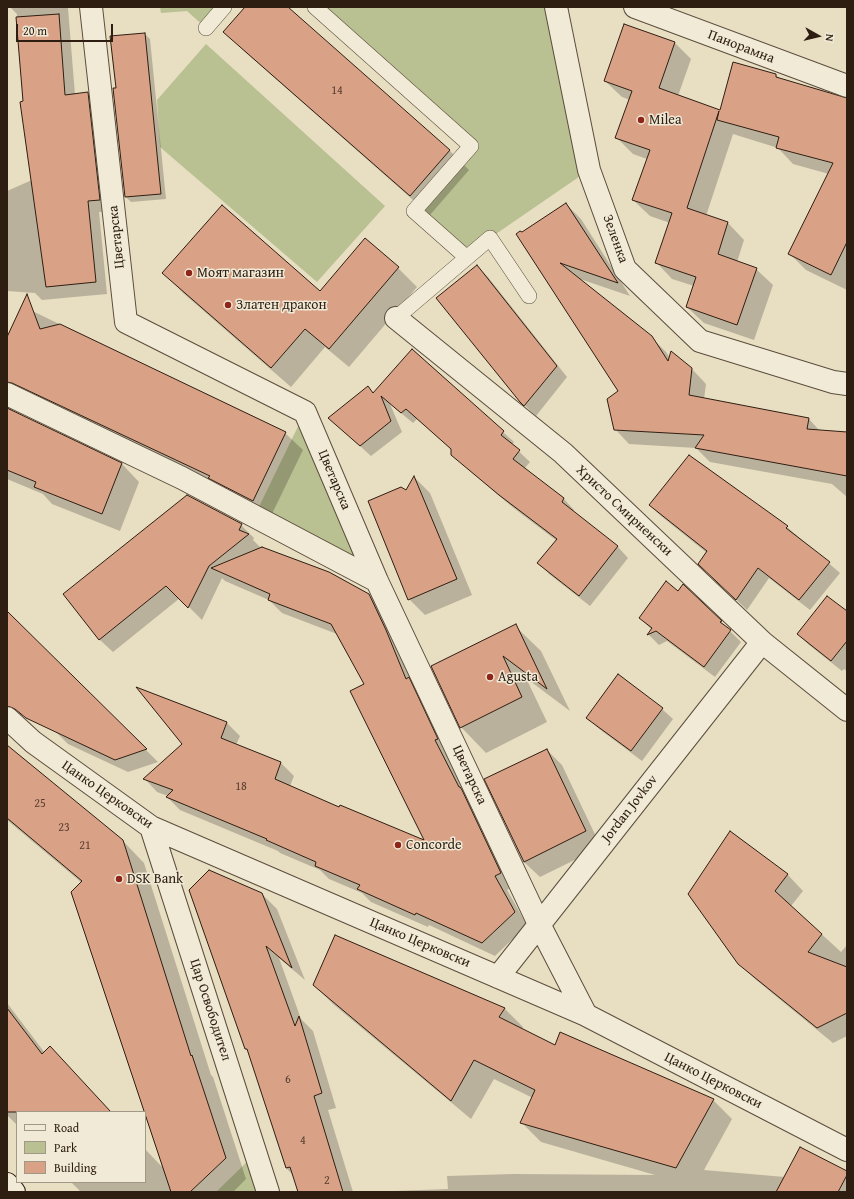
<!DOCTYPE html>
<html>
<head>
<meta charset="utf-8">
<style>
	body { margin:0 }
	#map { position:relative; width:854px; height:1199px; overflow:hidden; background:#e8dec2; font-family:"Gentium Book Plus",serif }
	canvas { display:block }
	.frame { position:absolute; inset:0; border:8px solid #2e1d11; pointer-events:none }
	.legend { position:absolute; left:16px; top:1111px; width:130px; height:72px; box-sizing:border-box; background:#f0ead7; border:1px solid #a29888; margin:0; padding:5px 7px; list-style:none; font-size:12px; color:#2e1d11 }
	.legend li { display:flex; align-items:center; gap:8px; height:20px }
	.legend b { width:20px; border:1px solid #a29888 }
	.north { position:absolute; left:798px; top:16px; width:40px; height:40px; -webkit-text-stroke:3px #f0ead7; paint-order:stroke; rotate:98deg; font-size:11px; font-weight:700; line-height:16px; text-align:center; color:#2e1d11 }
	.north::after { content:''; display:block; margin:auto; width:14px; height:18px; background:#2e1d11; clip-path:polygon(50% 0,100% 100%,50% 72%,0 100%) }
	.scale { position:absolute; left:16px; top:24px; width:97px; height:18px; box-sizing:border-box; border:2px solid #2e1d11; border-top:0; padding-left:5px; font-size:12px; line-height:14px; white-space:nowrap; color:#2e1d11; -webkit-text-stroke:3px #f0ead7; paint-order:stroke }
</style>
</head>
<body>
<div id="map">
<canvas width="854" height="1199"></canvas>
<div class="frame"></div>
<ul class="legend">
<li><b style="height:5px;background:#f0ead7"></b>Road</li>
<li><b style="height:11px;background:#b9c091"></b>Park</li>
<li><b style="height:11px;background:#d9a287"></b>Building</li>
</ul>
<div class="north">N</div>
<div class="scale">20 m</div>
</div>
<script>
const context = document.querySelector('canvas').getContext('2d');
context.lineJoin = 'round';
function fillPath(path, color) { context.fillStyle = color; context.fill(path, 'evenodd'); }
const poly = rows => new Path2D(rows.map(r => 'M' + r).join(''));
function stroke(path, color, width, dash) { context.strokeStyle = color; context.lineWidth = width; context.lineCap = dash ? 'butt' : 'round'; context.setLineDash(dash || []); context.stroke(path); }
function drawText(font, color, halo, rows, align = 'center') {
  context.font = font + ' "Gentium Book Plus",serif'; context.lineWidth = 3; context.setLineDash([]); context.textBaseline = 'middle'; context.strokeStyle = halo; context.fillStyle = color; for (const [text, x, y, turn = 0] of rows) {
    context.save(); context.translate(x, y); context.rotate((+turn || 0) * Math.PI / 180); context.textAlign = isNaN(turn) ? turn : align; if (halo) context.strokeText(text, 0, 0); context.fillText(text, 0, 0); context.restore();
  }
}
fillPath(poly([
	[160,7,224,7,206,28,187,11,161,13],
	[315,7,556,7,589,170,490,238,466,257,414,211,470,146],
	[206,44,385,206,317,282,160,147,157,100],
	[305,412,377,581,254,517],
	[256,1153,268,1192,216,1192]
]), '#b9c091');
fillPath(poly([
	[10,7,77,7,68,8,75,95,88,93,99,104,111,211,99,212,107,294,42,300,35,293,7,291,7,191,32,180,24,102,17,14],
	[246,7,286,7,450,151,469,170,430,215,244,51,225,32],
	[145,34,150,39,166,199,131,202,126,197,117,89],
	[675,43,691,59,678,96,720,111,776,75,780,79,847,101,847,290,806,270,789,253,829,174,793,164,778,148,733,134,706,216,728,223,744,240,737,262,756,269,773,285,754,340,704,323,687,307,694,286,672,279,656,262,670,223,650,216,633,200,647,159,633,154,617,138,630,100,622,97,605,81],
	[566,204,581,219,630,296,577,278,651,337,666,352,670,358,692,369,706,384,704,399,808,418,820,431,847,433,847,497,832,484,710,462,696,448,629,444,615,429,620,391,522,234],
	[477,266,488,277,567,377,536,416,520,401],
	[398,268,417,287,349,367,325,347,291,387,183,293,164,273,320,292],
	[22,306,285,433,303,450,270,518,13,406,12,411,122,464,139,482,120,531,52,504,43,494,7,479,7,339],
	[368,388,374,393,503,432,514,442,512,445,530,462,524,469,564,499,574,510,573,512,618,547,628,558,590,606,549,574,539,563,557,541,511,506,463,465,452,454,452,450,417,419,413,423,390,404,402,432,371,456,329,418],
	[689,456,787,527,840,573,810,610,769,578,747,610,710,574,707,553,661,516,650,505],
	[415,478,430,493,472,595,425,615,409,599,406,491],
	[241,525,254,538,253,540,261,548,369,595,382,608,513,886,507,890,527,925,495,956,429,925,428,927,371,902,362,893,329,879,320,870,280,853,278,851,180,810,167,797,168,796,157,792,145,779,183,745,139,689,227,723,240,736,236,745,281,763,294,776,290,786,340,808,426,842,365,684,337,634,282,613,269,600,225,581,222,578,202,620,180,598,113,652,99,639],
	[7,612,158,762,128,772,68,744,7,683],
	[847,613,847,671,844,669,842,671,809,645,798,634],
	[640,618,721,622,741,642,715,677,667,641,659,645,649,635,652,630],
	[515,626,541,651,570,711,526,678,547,722,486,753,461,727],
	[662,709,673,719,642,761,598,728,587,718],
	[7,746,123,841,144,863,211,1075,213,1077,246,1179,233,1192,81,1192,71,1182,145,1182,145,1149,165,1170,82,883,7,820],
	[547,750,562,765,601,847,540,877,524,862],
	[730,833,788,875,803,891,791,906,841,952,847,945,847,1036,833,1043,755,979,739,963],
	[262,894,277,909,305,980,279,958,301,1019,313,1031,336,1108,328,1110,353,1192,299,1192,293,1175,286,1168,250,1053,246,1049],
	[314,985,504,1008,523,1027,522,1030,555,1047,713,1100,732,1119,704,1170,785,1177,847,1172,847,1192,366,1192,448,1189,447,1176,513,1174,655,1175,541,1142,522,1123,533,1098,494,1079,471,1119,333,1004],
	[7,1003,45,1053,50,1048,111,1112,17,1112,17,1125,7,1115]
]), '#0003');
const building = poly([
	[245,7,288,7,450,150,410,196,223,32,245,7],
	[59,14,65,95,88,92,100,200,88,201,96,282,46,287,20,102,23,101,16,17,59,14],
	[624,24,675,42,659,88,720,110,733,62,776,74,776,77,847,98,847,242,831,275,788,254,833,163,776,148,779,137,717,120,719,111,687,208,728,222,718,254,757,268,737,325,686,307,696,277,655,263,672,213,632,200,650,150,615,138,632,91,604,81,624,24],
	[145,33,161,194,125,197,113,88,116,88,110,36,145,33],
	[566,203,618,283,560,263,652,336,668,361,671,351,692,368,689,395,809,418,807,429,847,432,847,476,695,448,704,435,614,430,607,399,618,391,516,234,520,231,522,232,566,203],
	[222,205,320,291,365,238,399,267,329,349,305,329,271,368,162,273,222,205],
	[477,265,557,366,524,406,520,402,436,298,477,265],
	[27,294,40,329,60,324,286,432,253,501,208,478,210,476,12,383,7,382,7,337,27,294],
	[412,349,504,431,501,435,520,450,513,459,564,498,562,502,618,546,579,596,537,563,557,539,499,495,451,455,451,449,406,409,401,413,381,396,391,421,360,446,328,418,368,386,373,393,412,349],
	[7,408,122,463,102,514,34,487,36,482,7,470,7,408],
	[689,455,788,526,786,528,830,562,799,600,758,568,736,600,698,564,707,551,649,505,689,455],
	[414,476,457,579,408,600,368,501,401,487,406,490,414,476],
	[187,495,242,524,239,530,249,534,209,566,188,608,166,586,99,640,63,594,187,495],
	[262,547,329,572,369,594,386,630,406,679,409,677,438,739,435,740,459,787,460,787,462,790,501,873,495,876,515,912,482,943,416,913,415,915,357,889,360,885,315,866,316,862,266,840,267,839,166,797,173,790,143,779,182,744,136,687,227,722,221,738,281,762,275,779,339,807,340,805,424,840,350,691,364,684,331,624,268,600,270,594,211,568,262,547],
	[666,581,678,591,683,584,722,621,720,622,731,630,704,667,656,631,647,635,652,628,639,618,666,581],
	[827,596,847,611,847,641,831,661,797,634,827,596],
	[7,611,147,749,115,760,26,718,15,709,7,706,7,611],
	[516,624,547,689,503,656,522,697,460,728,431,666,516,624],
	[618,674,663,708,631,751,586,718,618,674],
	[7,745,123,840,191,1056,192,1055,226,1158,190,1192,171,1192,71,892,82,881,7,818,7,745],
	[547,749,586,831,524,862,484,779,547,749],
	[730,831,788,874,775,891,822,934,808,952,847,967,847,1013,817,1028,738,964,688,894,730,831],
	[209,870,262,893,292,968,266,946,295,1026,299,1016,322,1093,314,1096,343,1192,298,1192,290,1167,286,1168,247,1049,245,1049,189,890,209,870],
	[335,935,505,1008,499,1017,555,1045,560,1032,714,1099,676,1168,520,1123,535,1090,474,1060,451,1101,313,985,335,935],
	[7,1008,42,1054,50,1046,111,1112,7,1112,7,1008],
	[800,1147,847,1171,847,1175,838,1192,776,1192,800,1147]
]);
fillPath(building, '#d9a287');
stroke(building, '#2e1d11', 1);
const lane = poly([
	[315,7,471,146,414,211,466,257],
	[206,28,224,7],
	[396,318,490,238,529,296]
]);
const street = poly([
	[91,7,126,322,305,412,377,581,539,924,586,1015],
	[556,7,589,170,625,269,700,341,833,382,847,384],
	[635,7,847,86],
	[396,318,563,453,762,642,847,710],
	[7,394,182,478,377,581],
	[7,718,33,742,151,827,586,1015,847,1150],
	[151,827,268,1192],
	[498,977,762,642]
]);
const secondary = poly([
	[7,1184,14,1192]
]);
stroke(lane, '#5c4d3d', 16);
stroke(street, '#5c4d3d', 24);
stroke(secondary, '#2e1d11', 24);
stroke(lane, '#f0ead7', 15);
stroke(street, '#f0ead7', 22);
stroke(secondary, '#f0ead7', 22);
for (const [x, y, r, color] of [
	[641,120,4,"#8f2418"],
	[189,273,4,"#8f2418"],
	[228,305,4,"#8f2418"],
	[490,677,4,"#8f2418"],
	[398,845,4,"#8f2418"],
	[119,879,4,"#8f2418"]
]) { const dot = new Path2D(); dot.arc(x, y, r, 0, 2 * Math.PI); context.fillStyle = color; context.fill(dot); stroke(dot, '#f0ead7', 1.5); }
drawText('12px', '#593e2e', null, [
	["14",337,91],
	["18",241,787],
	["25",40,804],
	["23",64,828],
	["21",85,846],
	["6",288,1080],
	["4",303,1141],
	["2",327,1181]
]);
drawText('14px', '#2e1d11', '#f0ead7', [
	["Панорамна",741,47,21],
	["Цветарска",117,237,-96],
	["Зеленка",615,239,70],
	["Цветарска",334,480,67],
	["Христо Смирненски",624,511,43],
	["Цветарска",469,775,65],
	["Цанко Церковски",107,795,35],
	["Jordan Jovkov",630,809,-52],
	["Цанко Церковски",420,943,23],
	["Цар Освободител",210,1010,72],
	["Цанко Церковски",713,1081,27]
]);
drawText('14px', '#2e1d11', '#f0ead7', [
	["Milea",649,120],
	["Моят магазин",197,273],
	["Златен дракон",236,305],
	["Agusta",498,677],
	["Concorde",406,845],
	["DSK Bank",127,879]
], 'left');
</script>
</body>
</html>
